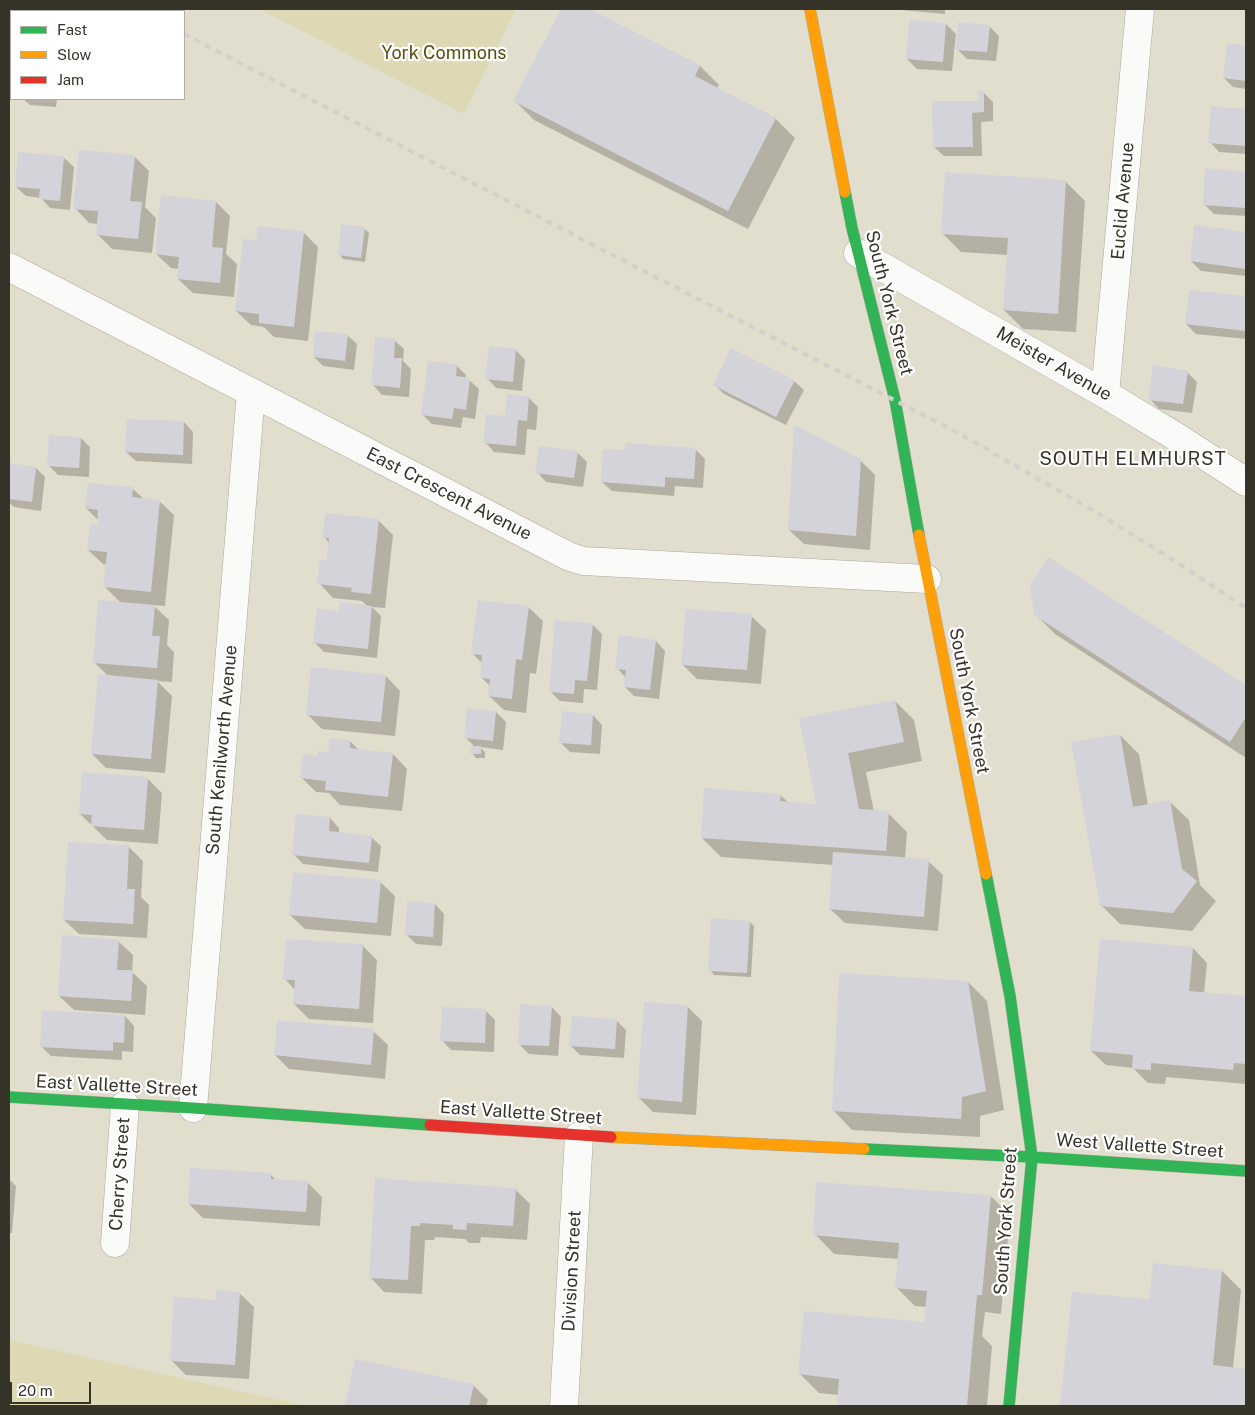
<!DOCTYPE html>
<html>
<head>
<meta charset="utf-8">
<style>
	body { margin:0 }
	#map { position:relative; width:1255px; height:1415px; overflow:hidden; background:#e1dece; font-family:"Public Sans",sans-serif }
	canvas { display:block }
	.frame { position:absolute; inset:0; border:10px solid #363428; pointer-events:none }
	.legend { position:absolute; left:10px; top:10px; width:175px; height:90px; box-sizing:border-box; background:#fff; border:1px solid #afaea9; margin:0; padding:6px 9px; list-style:none; font-size:15px; color:#363428 }
	.legend li { display:flex; align-items:center; gap:10px; height:25px }
	.legend b { width:25px; border:1px solid #afaea9 }
	.scale { position:absolute; left:10px; top:1382px; width:81px; height:22px; box-sizing:border-box; border:2px solid #363428; border-top:0; padding-left:6px; font-size:15px; line-height:18px; white-space:nowrap; color:#363428; -webkit-text-stroke:4px #fff; paint-order:stroke }
</style>
</head>
<body>
<div id="map">
<canvas width="1255" height="1415"></canvas>
<div class="frame"></div>
<ul class="legend">
<li><b style="height:6px;background:#30b455"></b>Fast</li>
<li><b style="height:6px;background:#ff9f0a"></b>Slow</li>
<li><b style="height:6px;background:#e5322d"></b>Jam</li>
</ul>
<div class="scale">20 m</div>
</div>
<script>
const context = document.querySelector('canvas').getContext('2d');
context.lineJoin = 'round';
function fillPath(path, color) { context.fillStyle = color; context.fill(path, 'evenodd'); }
const poly = rows => new Path2D(rows.map(r => 'M' + r).join(''));
function stroke(path, color, width, dash) { context.strokeStyle = color; context.lineWidth = width; context.lineCap = dash ? 'butt' : 'round'; context.setLineDash(dash || []); context.stroke(path); }
function drawText(font, color, halo, rows, align = 'center') {
  context.font = font + ' "Public Sans",sans-serif'; context.lineWidth = 4.5; context.setLineDash([]); context.textBaseline = 'middle'; context.strokeStyle = halo; context.fillStyle = color; for (const [text, x, y, turn = 0] of rows) {
    context.save(); context.translate(x, y); context.rotate((+turn || 0) * Math.PI / 180); context.textAlign = isNaN(turn) ? turn : align; if (halo) context.strokeText(text, 0, 0); context.fillText(text, 0, 0); context.restore();
  }
}
fillPath(poly([
	[259,9,516,9,464,114],
	[9,1340,306,1406,9,1406]
]), '#ded8b5');
fillPath(poly([
	[562,9,588,9,700,66,719,85,717,89,776,119,795,138,748,229,534,120,515,101],
	[899,9,945,9,945,14,901,10],
	[910,21,946,24,956,34,952,71,917,69,907,59],
	[989,26,999,36,996,61,967,59,957,49],
	[9,33,11,33,11,78,9,78],
	[1228,45,1246,47,1246,89,1233,87,1224,78],
	[983,92,993,102,993,121,981,122,982,156,944,156,934,147,979,102],
	[23,99,57,99,56,107,30,105],
	[1213,107,1246,110,1246,154,1219,152,1210,142],
	[19,154,64,158,74,167,70,210,50,208,41,198,26,196,16,187],
	[134,156,149,171,145,207,156,218,152,253,112,249,97,234,98,224,89,223,75,208],
	[1206,170,1246,173,1246,216,1214,214,1204,204],
	[1066,182,1085,201,1076,332,1023,329,1004,310,1008,255,961,252,942,233],
	[216,202,230,216,226,254,237,264,234,297,193,293,178,279,179,269,171,268,156,254],
	[1195,227,1246,233,1246,276,1201,271,1191,261],
	[364,228,369,233,365,262,343,259,339,254],
	[303,232,318,247,308,341,274,337,264,327,251,325,236,311,257,241],
	[1190,291,1246,298,1246,339,1196,334,1186,324],
	[347,335,357,344,354,370,323,366,314,357],
	[394,340,404,349,403,361,411,369,409,397,382,395,373,385],
	[516,350,525,360,522,391,496,388,487,378],
	[456,365,466,375,465,379,469,380,479,389,475,419,463,417,461,428,432,424,423,415],
	[1187,372,1197,382,1192,413,1159,409,1150,399],
	[794,381,804,390,786,425,724,394,714,384],
	[528,397,538,407,536,430,527,429,525,455,494,452,485,442,506,417],
	[184,422,193,432,192,464,136,461,126,452],
	[81,438,90,447,89,477,58,475,48,465],
	[696,450,705,459,703,488,675,486,674,496,612,491,602,482,626,452],
	[577,452,587,462,583,487,546,482,537,472],
	[860,460,875,475,870,550,804,544,789,530],
	[9,465,36,468,45,477,41,511,14,507,9,502],
	[133,489,144,499,159,501,174,515,165,606,153,605,169,620,167,645,174,652,172,682,157,681,172,696,165,773,106,768,92,754,109,677,94,662,121,603,105,587,107,565,103,564,88,550,98,526,98,520,86,508],
	[378,520,393,535,385,608,372,607,381,616,377,658,324,652,314,642,339,613,367,606,362,601,333,598,319,583,327,562,329,543,324,537],
	[1049,558,1246,686,1246,758,1055,634,1035,614],
	[528,607,543,621,536,674,530,673,526,713,504,710,489,696,490,686,481,677,482,663,473,654],
	[751,616,766,630,761,684,697,679,682,664],
	[592,624,602,634,597,690,584,689,583,703,560,701,550,691],
	[656,641,665,651,659,699,634,696,625,687,626,678,617,668],
	[386,676,400,691,395,736,322,729,307,714],
	[895,701,914,720,922,761,866,772,874,812,888,813,907,832,905,859,928,861,943,875,938,931,845,923,830,909,834,865,721,857,702,838,780,795,789,803,818,805,800,719],
	[468,709,496,712,506,722,503,750,480,747,485,752,485,758,476,758,472,753,475,747,465,737],
	[593,715,602,725,600,754,570,752,560,742],
	[1120,735,1139,754,1148,805,1169,801,1189,820,1200,885,1216,901,1192,931,1120,924,1101,905],
	[350,741,360,751,393,754,407,769,402,811,340,805,329,793,316,792,301,777,319,757,329,753],
	[148,779,162,793,158,844,107,840,80,814],
	[330,818,339,828,339,833,371,837,381,846,378,872,303,864,293,854],
	[129,847,143,861,141,897,149,905,147,938,79,934,64,920],
	[380,882,395,896,391,936,305,929,290,915],
	[435,904,444,914,442,946,416,944,406,934],
	[750,922,754,926,751,977,714,975,710,970],
	[118,941,133,955,132,972,147,986,145,1015,74,1010,59,996],
	[362,945,377,960,373,1023,309,1019,294,1004,295,990,285,979],
	[1193,948,1207,963,1204,994,1246,998,1246,1084,1166,1077,1165,1084,1148,1083,1133,1068,1106,1065,1091,1051],
	[968,982,987,1001,1004,1110,980,1116,980,1137,852,1130,833,1110],
	[687,1006,702,1021,696,1115,653,1112,639,1098],
	[552,1007,561,1017,558,1056,529,1054,519,1044],
	[486,1011,495,1020,494,1052,451,1050,442,1040],
	[125,1016,134,1026,133,1052,122,1051,122,1060,51,1056,41,1046],
	[617,1021,626,1030,624,1058,580,1055,570,1045],
	[373,1031,388,1045,385,1079,289,1069,275,1055],
	[271,1175,276,1180,308,1183,322,1197,320,1226,203,1218,189,1204],
	[9,1179,16,1186,12,1233,9,1233],
	[376,1180,515,1189,530,1204,527,1240,481,1237,480,1243,469,1243,465,1239,435,1237,434,1240,425,1240,422,1294,384,1292,370,1277],
	[991,1196,1010,1216,1001,1314,985,1312,982,1336,992,1346,987,1406,838,1406,839,1395,819,1393,800,1374,925,1324,927,1307,915,1306,896,1287,899,1259,834,1254,815,1234],
	[1222,1271,1241,1290,1233,1368,1246,1370,1246,1406,1062,1406,1073,1293,1150,1301],
	[239,1293,254,1307,249,1379,186,1375,171,1360,217,1301],
	[473,1385,488,1400,486,1406,349,1406,347,1404]
]), '#0003');
fillPath(poly([
	[561,9,590,9,700,65,695,76,776,118,728,211,513,101],
	[909,20,946,23,943,62,906,59],
	[958,22,990,25,987,52,956,50],
	[1227,43,1246,46,1246,81,1223,78],
	[978,91,984,91,984,112,972,113,973,147,933,147,932,101,978,101],
	[1211,106,1246,109,1246,146,1208,143],
	[79,150,135,155,130,201,142,202,138,239,96,235,98,211,73,209],
	[18,152,64,156,60,201,39,199,40,189,15,187],
	[1205,168,1246,172,1246,208,1203,205],
	[945,172,1066,180,1058,314,1003,310,1008,238,941,234],
	[161,195,216,201,212,247,223,248,220,283,177,279,179,257,155,254],
	[341,224,365,227,361,258,338,255],
	[1194,225,1246,232,1246,269,1190,261],
	[258,226,304,231,294,327,259,323,259,314,235,311,243,239,256,240],
	[1189,290,1246,296,1246,331,1185,324],
	[315,331,348,334,345,361,313,357],
	[375,337,395,339,394,358,402,358,400,388,371,385],
	[489,346,516,349,513,382,485,379],
	[731,348,795,380,776,417,713,385],
	[428,361,457,364,456,376,470,378,466,410,454,408,452,419,421,415],
	[1153,365,1188,371,1183,404,1148,400],
	[507,394,529,396,527,421,518,420,516,446,483,443,486,414,505,416],
	[127,419,184,421,183,455,125,452],
	[794,425,861,459,856,536,788,530],
	[49,435,81,437,79,468,47,466],
	[625,443,696,448,694,479,665,477,665,487,601,482,603,449,625,450],
	[539,446,578,451,574,478,535,473],
	[9,463,36,467,32,502,9,499],
	[88,483,133,487,132,497,160,500,151,592,103,587,107,552,87,550,90,524,97,525,98,510,85,508],
	[325,513,379,519,371,594,351,592,352,588,317,584,320,560,326,561,329,538,322,538],
	[1048,557,1246,685,1246,717,1230,742,1034,615,1030,585],
	[98,600,155,605,152,636,160,636,157,668,93,663],
	[478,600,529,606,522,660,516,659,512,699,488,696,490,679,480,678,482,655,471,654],
	[340,602,372,606,368,649,313,643,317,608,338,611],
	[686,609,752,614,747,670,681,665],
	[555,620,593,623,587,681,575,680,574,694,549,692],
	[619,635,656,640,650,690,624,687,626,670,615,669],
	[311,667,386,675,381,722,306,715],
	[98,674,158,680,151,759,91,754],
	[895,700,904,742,848,753,859,809,889,811,886,851,701,838,704,788,781,794,780,801,816,804,799,718],
	[467,708,496,711,493,741,464,738],
	[562,711,593,714,591,745,559,743],
	[1120,734,1133,807,1170,800,1182,869,1197,881,1173,913,1100,906,1071,742],
	[330,738,350,740,350,748,393,753,388,797,325,790,326,781,300,778,303,754,318,756,318,751,328,752],
	[471,746,481,746,481,754,470,754],
	[82,772,148,777,144,830,91,826,92,815,79,814],
	[296,814,330,817,329,831,372,836,369,863,292,855],
	[68,842,129,845,127,889,135,889,133,924,63,920],
	[833,852,929,859,924,917,829,909],
	[293,872,381,880,377,923,289,915],
	[407,901,435,903,433,937,405,935],
	[711,918,750,921,747,973,708,971],
	[62,935,119,940,117,970,133,970,131,1001,58,996],
	[286,939,363,944,359,1009,293,1004,295,980,283,980],
	[1100,939,1193,947,1189,991,1246,996,1246,1064,1234,1063,1233,1070,1151,1063,1151,1070,1132,1069,1133,1055,1090,1051],
	[839,973,968,981,986,1091,962,1097,961,1119,832,1111],
	[644,1002,688,1005,682,1102,637,1098],
	[520,1004,552,1006,549,1046,518,1045],
	[442,1007,486,1009,485,1043,440,1041],
	[42,1010,125,1015,124,1043,113,1042,113,1051,40,1047],
	[572,1016,617,1019,615,1049,569,1046],
	[277,1020,374,1029,371,1065,274,1055],
	[190,1168,271,1173,271,1179,308,1181,306,1212,188,1204],
	[375,1178,516,1188,513,1226,467,1223,466,1230,453,1229,453,1225,420,1223,420,1226,411,1226,408,1280,369,1278],
	[816,1182,991,1195,982,1295,977,1295,967,1406,837,1406,839,1379,798,1374,804,1311,924,1322,927,1291,895,1288,899,1243,813,1235],
	[1153,1263,1222,1270,1213,1365,1246,1369,1246,1406,1060,1406,1072,1292,1149,1299],
	[216,1290,240,1292,235,1365,170,1361,174,1297,216,1300],
	[355,1359,474,1384,469,1406,356,1406,345,1404]
]), '#d5d3da');
const street = poly([
	[858,253,1105,394,1175,436,1246,482],
	[9,267,568,556,583,561,927,579],
	[1105,394,1140,9],
	[193,1108,251,392],
	[115,1243,125,1105],
	[564,1406,579,1136]
]);
const fast = poly([
	[845,192,852,228,895,400,919,535],
	[986,874,1010,996,1032,1157,1009,1406],
	[9,1097,193,1108,430,1125],
	[864,1149,1032,1157,1246,1171]
]);
const slow = poly([
	[810,9,845,192],
	[919,535,986,874],
	[611,1137,864,1149]
]);
const jam = poly([
	[430,1125,611,1137]
]);
stroke(street, '#aba99c', 29);
stroke(fast, '#aba99c', 12);
stroke(slow, '#aba99c', 12);
stroke(jam, '#aba99c', 12);
stroke(street, '#fafaf8', 28);
stroke(fast, '#30b455', 11);
stroke(slow, '#ff9f0a', 11);
stroke(jam, '#e5322d', 11);
stroke(poly([
	[136,9,140,11],
	[184,34,962,435,1092,510,1178,563,1246,608]
]), '#d1d0cb', 4, [6, 6]);
drawText('18px', '#584e10', '#fff', [
	["York Commons",444,53]
]);
drawText('18px', '#363428', '#fff', [
	["Euclid Avenue",1123,201,-85],
	["South York Street",889,303,76],
	["Meister Avenue",1054,364,30],
	["East Crescent Avenue",449,494,27],
	["South York Street",969,701,79],
	["South Kenilworth Avenue",222,750,-85],
	["East Vallette Street",117,1086,3],
	["East Vallette Street",521,1113,4],
	["West Vallette Street",1140,1146,4],
	["Cherry Street",120,1174,-86],
	["South York Street",1006,1221,-86],
	["Division Street",572,1271,-87]
]);
context.letterSpacing = '1px';
drawText('19px', '#363428', '#fff', [
	["SOUTH ELMHURST",1133,459]
]);
context.letterSpacing = '0px';
</script>
</body>
</html>
